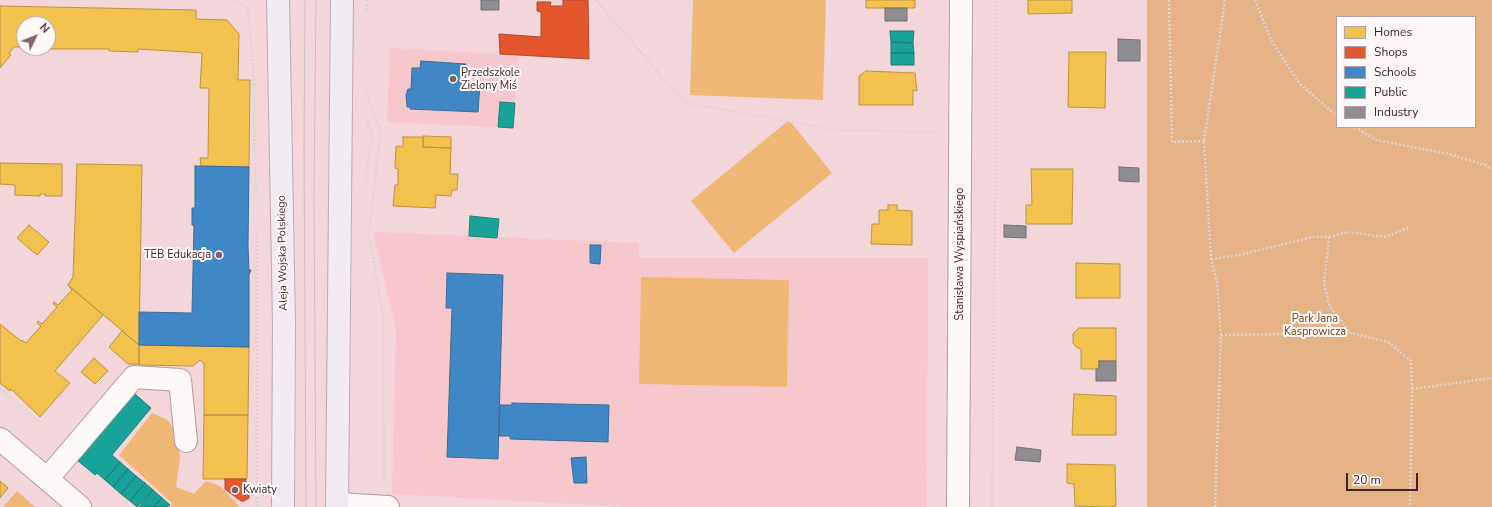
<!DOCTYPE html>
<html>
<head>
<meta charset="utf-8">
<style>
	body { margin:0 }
	#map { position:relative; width:1492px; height:507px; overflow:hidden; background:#f2d6d9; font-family:"Nunito Sans",sans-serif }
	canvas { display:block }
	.legend { position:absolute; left:1336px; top:16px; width:140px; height:112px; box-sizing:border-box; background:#fff8f9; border:1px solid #b2a4a6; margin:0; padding:5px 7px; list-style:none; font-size:12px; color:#3f252a }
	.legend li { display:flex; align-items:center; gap:8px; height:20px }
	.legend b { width:20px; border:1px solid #b2a4a6 }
	.north { position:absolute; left:16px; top:16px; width:40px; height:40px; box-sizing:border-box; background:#fff8f9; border:1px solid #b2a4a6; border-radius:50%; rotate:47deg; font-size:11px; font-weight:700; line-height:16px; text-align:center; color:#3f252a }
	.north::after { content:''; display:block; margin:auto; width:14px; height:18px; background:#7e6367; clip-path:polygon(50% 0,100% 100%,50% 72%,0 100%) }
	.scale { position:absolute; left:1346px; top:473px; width:72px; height:18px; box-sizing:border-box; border:2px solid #3f252a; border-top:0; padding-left:5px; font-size:12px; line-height:14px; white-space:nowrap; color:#3f252a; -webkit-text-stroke:3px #fff8f9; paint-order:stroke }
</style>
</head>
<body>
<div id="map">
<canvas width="1492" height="507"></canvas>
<ul class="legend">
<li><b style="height:11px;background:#f2c14e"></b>Homes</li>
<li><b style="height:11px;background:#e4572e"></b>Shops</li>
<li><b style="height:11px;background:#3f88c5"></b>Schools</li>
<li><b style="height:11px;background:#17a398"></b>Public</li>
<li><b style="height:11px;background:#8d8d92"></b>Industry</li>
</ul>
<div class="north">N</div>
<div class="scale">20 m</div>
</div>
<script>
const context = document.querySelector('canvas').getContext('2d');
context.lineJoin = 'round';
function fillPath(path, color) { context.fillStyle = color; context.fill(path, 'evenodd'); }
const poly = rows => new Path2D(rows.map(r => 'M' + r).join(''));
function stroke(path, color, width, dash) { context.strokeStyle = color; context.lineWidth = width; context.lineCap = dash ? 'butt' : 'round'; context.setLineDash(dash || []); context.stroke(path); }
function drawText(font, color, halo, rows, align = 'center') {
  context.font = font + ' "Nunito Sans",sans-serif'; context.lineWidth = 4; context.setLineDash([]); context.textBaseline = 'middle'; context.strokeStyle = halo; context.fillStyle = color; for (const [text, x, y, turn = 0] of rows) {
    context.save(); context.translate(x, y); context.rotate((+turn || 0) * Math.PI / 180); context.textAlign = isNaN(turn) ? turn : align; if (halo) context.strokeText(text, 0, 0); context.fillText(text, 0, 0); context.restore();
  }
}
fillPath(poly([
	[390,48,518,55,513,128,387,122],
	[373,232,639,243,639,258,928,258,927,507,627,507,392,494,396,330]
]), '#f6c8ce');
fillPath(poly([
	[693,0,826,0,823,100,690,95],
	[789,120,832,173,734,253,691,201],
	[641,277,789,280,787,387,639,384],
	[152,413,166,419,176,430,180,458,176,487,194,494,206,481,220,486,240,507,170,507,172,503,119,455],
	[17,491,35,507,3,507]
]), '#f1b777');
fillPath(poly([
	[1147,0,1492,0,1492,507,1147,507],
	[1337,17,1475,17,1475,127,1337,127]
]), '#e4b285');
const homes = poly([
	[866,0,915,0,915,8,866,8,866,0],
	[1028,0,1072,0,1072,13,1028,14,1028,0],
	[0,6,196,10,196,19,227,20,239,34,238,80,250,80,249,167,201,166,200,158,208,158,209,88,200,88,202,53,138,49,138,52,109,51,109,49,44,49,48,48,48,24,24,24,24,47,14,47,9,53,11,55,0,68,0,6],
	[1069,52,1106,52,1105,108,1068,107,1069,52],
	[866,71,915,73,917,91,913,90,913,105,859,105,859,76,866,71],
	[423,136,451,137,451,148,423,147,423,136],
	[403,137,423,137,423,147,451,148,450,174,458,174,457,190,452,190,451,196,436,195,435,208,393,206,395,185,398,185,398,169,395,168,396,146,403,147,403,137],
	[0,163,62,164,62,196,45,196,46,194,40,194,40,196,15,195,15,185,0,184,0,163],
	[77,164,142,165,139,345,68,285,73,277,77,164],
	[1031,169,1073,169,1072,224,1026,224,1026,205,1032,205,1031,169],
	[888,205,897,205,897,210,912,211,912,245,871,244,872,224,879,224,879,210,888,210,888,205],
	[29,225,49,242,37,255,17,238,29,225],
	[1076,263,1120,264,1120,298,1076,298,1076,263],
	[68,285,103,315,55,371,70,383,40,417,11,389,10,391,0,383,0,324,21,341,22,340,26,343,41,326,37,323,38,321,42,324,57,307,53,304,54,302,58,305,72,290,68,285],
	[1079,328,1116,328,1116,361,1099,361,1099,369,1081,369,1081,349,1076,347,1073,343,1073,334,1079,328],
	[122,331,139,345,139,364,128,364,109,347,122,331],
	[139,345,249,347,248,415,204,415,204,363,200,360,193,366,139,365,139,345],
	[94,358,108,371,95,384,81,372,94,358],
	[1074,394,1116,396,1116,435,1072,435,1074,394],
	[204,415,248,415,247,479,203,479,204,415],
	[1067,464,1115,465,1116,506,1110,507,1075,506,1074,484,1067,483,1067,464],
	[0,481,8,488,0,498,0,481]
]);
fillPath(homes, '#f2c14e');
stroke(homes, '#bc9243', 1);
const shops = poly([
	[563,0,588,0,589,59,500,54,499,34,541,37,541,12,537,11,537,2,551,2,550,6,563,6,563,0],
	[225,479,246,479,245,491,249,494,249,498,244,501,241,501,225,489,225,479]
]);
fillPath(shops, '#e4572e');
stroke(shops, '#b2482d', 1);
const schools = poly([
	[421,61,466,64,465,82,480,83,478,112,410,109,410,107,407,107,406,95,408,89,411,89,412,68,420,68,421,61],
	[195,166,249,167,248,246,249,270,251,270,249,275,249,347,139,345,139,312,192,313,194,225,192,225,192,208,195,208,195,166],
	[590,245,601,245,600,264,590,263,590,245],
	[447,273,503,275,498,459,447,457,452,308,446,308,447,273],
	[512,403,609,405,608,442,510,439,510,436,499,436,500,405,512,405,512,403],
	[586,457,587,483,574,483,571,458,586,457]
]);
fillPath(schools, '#3f88c5');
stroke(schools, '#3f6a96', 1);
const public = poly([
	[890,31,914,31,913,43,891,42,890,31],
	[891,42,913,43,914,53,891,53,891,42],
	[891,53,914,53,914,65,891,65,891,53],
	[500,102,515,103,513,128,498,127,500,102],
	[470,216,499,219,497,238,469,236,470,216],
	[134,393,151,408,112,455,120,462,105,480,97,473,95,475,77,460,134,393],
	[120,462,128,469,113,487,105,480,120,462],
	[128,469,136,476,121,494,113,487,128,469],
	[136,476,145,483,130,501,121,494,136,476],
	[145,483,153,490,137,507,130,501,145,483],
	[153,490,162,498,154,507,139,507,153,490],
	[162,498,170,505,167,507,154,507,162,498]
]);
fillPath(public, '#17a398');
stroke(public, '#237d77', 1);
const industry = poly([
	[481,0,499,0,499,10,481,10,481,0],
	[885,8,907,8,907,21,885,21,885,8],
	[1118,39,1140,40,1140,61,1118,61,1118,39],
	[1119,167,1139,168,1139,182,1119,181,1119,167],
	[1004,225,1026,226,1026,238,1004,237,1004,225],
	[1099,361,1116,361,1116,381,1096,381,1096,369,1099,369,1099,361],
	[1017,447,1041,450,1040,462,1015,460,1017,447]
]);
fillPath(industry, '#8d8d92');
stroke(industry, '#766e73', 1);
const minor = poly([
	[0,439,80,507],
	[47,479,134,377,180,380,186,441],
	[337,504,388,507],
	[958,507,961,0]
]);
const major = poly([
	[278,0,284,323,283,507],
	[337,507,342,0]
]);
stroke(minor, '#b29b9e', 24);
stroke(major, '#bea9b6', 24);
stroke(poly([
	[229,0,248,8,253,66,256,199],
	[596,0,681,99,692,104,837,130,935,132],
	[1169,0,1172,142,1204,141],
	[1255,0,1271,40,1300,84,1337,116],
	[367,10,367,0],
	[366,93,381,131,369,233,383,315,384,483],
	[1355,127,1376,140,1449,154,1485,165,1492,169],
	[365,181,372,135,366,117],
	[1329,237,1348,232,1386,237,1410,227],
	[1211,259,1239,255,1313,237,1329,237,1324,284,1330,307,1350,332],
	[1221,335,1351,333,1388,342,1411,361,1412,389,1410,507],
	[0,389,43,425],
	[1412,389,1492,378],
	[0,504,17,484],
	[257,507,257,234],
	[992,507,997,0],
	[1215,507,1221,335,1217,283,1211,259,1204,141,1225,0]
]), '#dcd3d4', 2.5, [2, 2]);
stroke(minor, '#fdf9f9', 22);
stroke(major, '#f2eaf1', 22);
stroke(poly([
	[305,0,304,148,306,507],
	[316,0,314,197,316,507]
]), '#c8c0c1', 1);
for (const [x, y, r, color] of [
	[453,79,4,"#7e6367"],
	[219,255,4,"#7e6367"],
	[235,490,4,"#7e6367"]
]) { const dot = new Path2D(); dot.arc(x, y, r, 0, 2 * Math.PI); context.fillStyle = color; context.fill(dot); stroke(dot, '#fff8f9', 1.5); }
drawText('11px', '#3f252a', '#fff8f9', [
	["Przedszkole",461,73],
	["Zielony Miś",461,86],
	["TEB Edukacja",211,255,"right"],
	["Kwiaty",243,490]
], 'left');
drawText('11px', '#3f252a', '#fff8f9', [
	["Aleja Wojska Polskiego",283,253,-91],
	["Stanisława Wyspiańskiego",960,254,-90]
]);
drawText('11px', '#664317', '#fff8f9', [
	["Park Jana",1315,319],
	["Kasprowicza",1315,332]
]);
</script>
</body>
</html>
